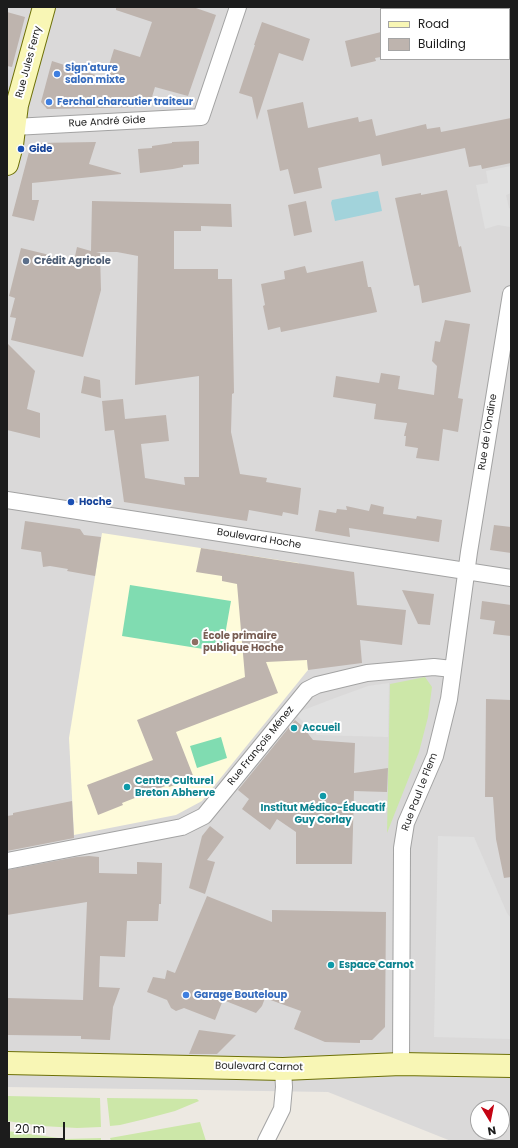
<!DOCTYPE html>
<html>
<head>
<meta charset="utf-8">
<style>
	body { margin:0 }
	#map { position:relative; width:518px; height:1148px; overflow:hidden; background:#ede9e2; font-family:Poppins,sans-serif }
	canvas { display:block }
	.frame { position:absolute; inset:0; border:8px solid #1c1c1c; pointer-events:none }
	.legend { position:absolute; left:380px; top:8px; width:130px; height:52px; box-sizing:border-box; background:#fff; border:1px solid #a4a4a4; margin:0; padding:5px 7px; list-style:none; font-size:12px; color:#1c1c1c }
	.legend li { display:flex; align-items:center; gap:8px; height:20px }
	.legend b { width:20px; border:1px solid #a4a4a4 }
	.north { position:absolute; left:470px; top:1100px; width:40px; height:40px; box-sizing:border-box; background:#fff; border:1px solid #a4a4a4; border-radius:50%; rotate:170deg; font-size:11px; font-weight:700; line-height:16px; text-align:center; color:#1c1c1c }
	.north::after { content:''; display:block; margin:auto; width:14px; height:18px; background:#c40414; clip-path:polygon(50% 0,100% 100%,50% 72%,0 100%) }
	.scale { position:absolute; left:8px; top:1122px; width:57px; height:18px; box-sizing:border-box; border:2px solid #1c1c1c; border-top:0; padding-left:5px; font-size:12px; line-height:14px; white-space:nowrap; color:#1c1c1c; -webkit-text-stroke:3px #fff; paint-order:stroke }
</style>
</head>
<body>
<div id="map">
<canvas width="518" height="1148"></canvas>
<div class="frame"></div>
<ul class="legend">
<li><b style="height:5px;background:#f8f6b5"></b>Road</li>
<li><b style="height:11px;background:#beb4ae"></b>Building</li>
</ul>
<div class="north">N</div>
<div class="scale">20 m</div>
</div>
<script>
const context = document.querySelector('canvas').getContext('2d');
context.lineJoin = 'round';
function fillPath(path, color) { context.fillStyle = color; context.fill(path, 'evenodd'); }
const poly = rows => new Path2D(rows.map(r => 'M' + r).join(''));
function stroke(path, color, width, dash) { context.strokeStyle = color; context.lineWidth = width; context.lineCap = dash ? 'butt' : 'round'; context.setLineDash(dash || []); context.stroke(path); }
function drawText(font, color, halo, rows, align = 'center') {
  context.font = font + ' Poppins,sans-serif'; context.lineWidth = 4; context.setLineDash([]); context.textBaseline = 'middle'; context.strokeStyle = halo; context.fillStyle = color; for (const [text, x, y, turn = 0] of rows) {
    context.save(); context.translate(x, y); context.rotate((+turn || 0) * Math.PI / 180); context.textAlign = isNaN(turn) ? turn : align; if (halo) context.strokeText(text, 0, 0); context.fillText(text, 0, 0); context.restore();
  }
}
fillPath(poly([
	[7,7,511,7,511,1141,451,1141,328,1092,7,1087],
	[381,9,509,9,509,59,381,59],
	[478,1108,502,1108,502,1132,478,1132]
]), '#dad9d9');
fillPath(poly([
	[102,533,299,563,308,670,202,801,176,815,74,835,69,738]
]), '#fefbda');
fillPath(poly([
	[425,677,432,687,428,717,419,752,387,833,390,684],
	[7,1096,100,1098,101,1127,77,1128,42,1126,7,1121],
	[107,1098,197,1099,199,1101,175,1111,145,1119,120,1125,110,1126],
	[200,1122,206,1141,111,1141,110,1138],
	[7,1131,66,1139,101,1138,101,1141,7,1141]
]), '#cce7a8');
fillPath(poly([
	[130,585,231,601,222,652,122,636],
	[221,737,227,758,197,768,190,746]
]), '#80dcb1');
fillPath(poly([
	[511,166,511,193,506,195,509,208,511,209,511,225,510,227,498,225,485,229,476,185,488,183,486,171],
	[389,683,388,737,317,735,297,716,301,711,335,698,368,686],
	[438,836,474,837,507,913,511,918,511,1039,434,1037]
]), '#e0e0e0');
fillPath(poly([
	[378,191,382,211,335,221,331,203,332,200]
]), '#a2d3db');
fillPath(poly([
	[116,7,193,7,216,15,188,96,155,87,149,107,47,109,41,102,52,61,105,78,114,49,140,57,152,22,116,10],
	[7,12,25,17,12,67,7,66],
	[262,22,310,39,303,61,279,53,257,120,252,97,239,93,255,45,254,45],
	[381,32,381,57,375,58,376,61,351,67,345,41],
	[303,102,308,128,358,117,359,122,372,119,376,136,426,124,427,129,440,127,441,132,511,118,511,163,482,169,481,165,469,167,465,148,382,166,380,154,318,168,322,188,294,194,288,169,280,171,267,110],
	[199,141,199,164,183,165,183,167,173,169,140,173,138,149,152,148,152,146,172,143,172,142],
	[96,142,89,164,121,173,121,174,32,183,32,200,39,200,34,221,12,216,30,148,36,143],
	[447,190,459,247,461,246,471,292,422,303,419,285,414,286,395,198,421,193,421,195],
	[92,201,231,204,232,227,201,226,201,231,174,231,174,269,218,269,218,279,232,279,234,393,232,394,231,432,240,474,267,478,266,482,301,488,298,515,283,512,282,516,249,510,247,521,124,502,114,430,105,431,102,401,123,399,125,419,166,415,169,441,141,444,145,478,185,485,184,477,199,477,199,376,135,385,138,256,117,252,96,252,100,253,101,290,83,357,11,340,16,318,10,317,15,298,9,296,21,248,74,261,77,247,91,251],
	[306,201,312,232,294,236,288,205],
	[363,261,368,287,371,287,377,312,281,332,280,327,268,330,263,306,265,305,261,284,285,279,284,271,305,266,307,273],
	[445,320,470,324,458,398,463,399,458,432,443,429,439,461,416,458,418,448,405,446,406,436,404,436,407,423,374,419,376,404,333,397,336,376,379,383,381,373,400,376,398,389,434,395,437,366,432,361,435,341,440,342],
	[7,343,35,371,27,409,40,413,40,438,7,430],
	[84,376,100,380,101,398,81,393],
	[371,504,384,507,383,514,416,519,417,516,442,520,439,542,349,528,350,537,315,531,319,510,336,513,337,509,347,510,346,506,369,511],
	[25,521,80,529,84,535,101,537,95,576,67,571,68,569,50,566,43,567,41,552,21,549],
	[494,525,511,527,511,553,490,550],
	[201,548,354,572,357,605,406,610,402,645,360,640,362,663,308,670,307,660,266,662,278,693,176,732,194,778,169,787,168,785,122,803,123,805,98,815,87,785,153,760,137,720,245,677,237,584,222,581,222,576,196,572],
	[402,590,434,594,430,625,418,624],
	[482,601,511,605,511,636,493,634,495,621,480,619],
	[486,699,511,700,511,877,504,878,496,839,493,797,485,797],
	[295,720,302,726,313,740,355,743,354,773,388,768,387,792,354,791,352,864,296,864,296,832,277,819,270,830,242,809,249,799,238,790],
	[72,801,74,838,7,851,7,816,13,815,13,813],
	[210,826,224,837,207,860,215,862,205,894,189,888,202,836],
	[89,856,99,857,99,873,137,874,137,862,162,863,161,904,159,904,158,921,127,921,125,957,100,956,99,987,120,988,113,1007,110,1040,81,1039,81,1036,7,1035,7,998,83,1000,87,902,7,915,7,870,76,857],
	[207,896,272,922,272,910,386,912,385,1027,372,1040,360,1040,360,1043,325,1042,294,1029,301,1011,265,998,262,1006,256,1013,223,1000,215,1020,184,1008,176,1011,171,1008,167,1000,147,992,153,977,165,979,167,970,175,973],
	[199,1030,236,1035,217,1054,189,1054]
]), '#beb4ae');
const street = poly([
	[506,7,511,9],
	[7,125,14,127,201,117,238,7],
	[7,500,511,578],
	[7,861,182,827,204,816,307,690,317,685,367,673,434,667,452,669],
	[401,1064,402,848,406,823,435,756,449,699,469,552,511,294],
	[266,1141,282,1109,284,1087,283,1069]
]);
const secondary = poly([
	[7,164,12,145,17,105,44,7],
	[7,1063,283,1069,401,1064,511,1066]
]);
stroke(street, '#a3a3a3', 18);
stroke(secondary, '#6d7007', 24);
stroke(street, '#fff', 16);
stroke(secondary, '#f8f6b5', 22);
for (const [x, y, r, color] of [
	[57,74,4,"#3f7fe0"],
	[49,102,4,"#3f7fe0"],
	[21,149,4,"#1a4fb4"],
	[26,261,4,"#5c6f8a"],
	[71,502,4,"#1a4fb4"],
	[195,642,4,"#8d6e63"],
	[294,728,4,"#0f9aa8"],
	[127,787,4,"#0f9aa8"],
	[323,796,4,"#0f9aa8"],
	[331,965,4,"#0f9aa8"],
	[186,995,4,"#3f7fe0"]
]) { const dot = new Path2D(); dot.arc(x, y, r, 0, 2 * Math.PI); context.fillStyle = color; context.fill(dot); stroke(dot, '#fff', 1.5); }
drawText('10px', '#1c1c1c', '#fff', [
	["Rue Jules Ferry",29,62,-75],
	["Rue André Gide",107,122,-3],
	["Rue de l'Ondine",488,432,-81],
	["Boulevard Hoche",259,539,9],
	["Rue François Ménez",261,746,-51],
	["Rue Paul Le Flem",420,792,-69],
	["Boulevard Carnot",259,1067,1]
]);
drawText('bold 10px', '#366cbe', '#fff', [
	["Sign'ature",65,68],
	["salon mixte",65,80],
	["Ferchal charcutier traiteur",57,102],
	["Garage Bouteloup",194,995]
], 'left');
drawText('bold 10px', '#164399', '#fff', [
	["Gide",29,149],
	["Hoche",79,502]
], 'left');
drawText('bold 10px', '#4e5e75', '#fff', [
	["Crédit Agricole",34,261]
], 'left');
drawText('bold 10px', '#785e54', '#fff', [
	["École primaire",203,636],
	["publique Hoche",203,648]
], 'left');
drawText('bold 10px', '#0d838f', '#fff', [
	["Accueil",302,728],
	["Centre Culturel",135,781],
	["Breton Abherve",135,793],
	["Institut Médico-Éducatif",323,808,"center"],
	["Guy Corlay",323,820,"center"],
	["Espace Carnot",339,965]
], 'left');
</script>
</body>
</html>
